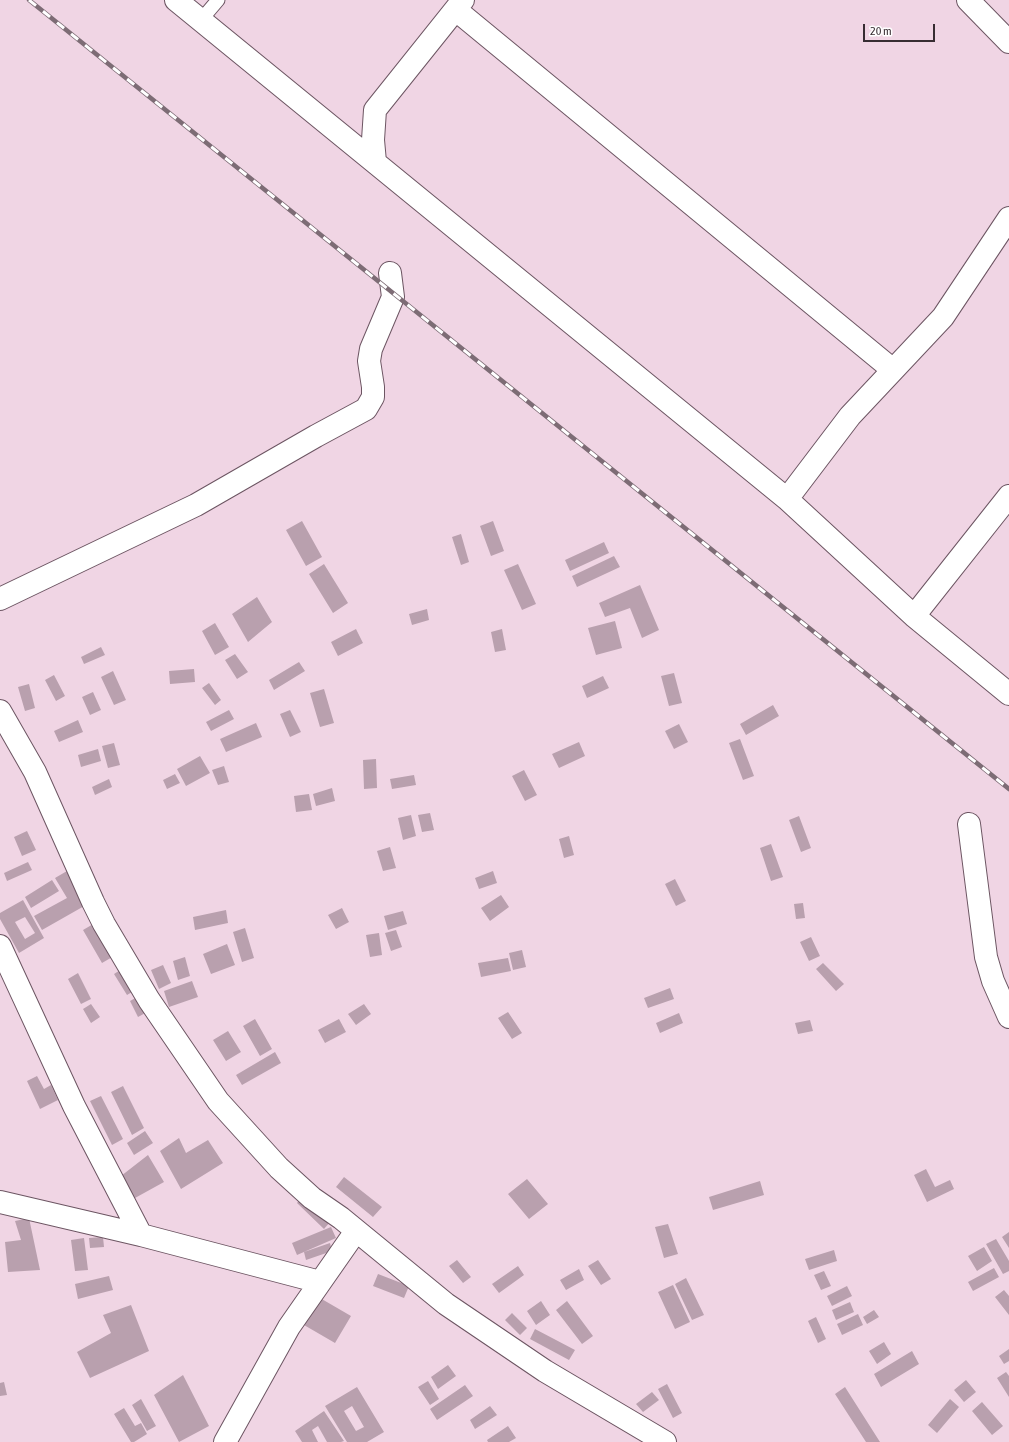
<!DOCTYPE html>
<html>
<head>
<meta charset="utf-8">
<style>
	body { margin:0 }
	#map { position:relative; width:1009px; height:1442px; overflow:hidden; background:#f0d5e4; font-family:"Asap Condensed",sans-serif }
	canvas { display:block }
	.scale { position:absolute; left:863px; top:24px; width:72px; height:18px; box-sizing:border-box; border:2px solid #372d32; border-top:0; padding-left:5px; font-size:12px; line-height:14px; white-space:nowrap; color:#372d32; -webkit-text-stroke:3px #fff; paint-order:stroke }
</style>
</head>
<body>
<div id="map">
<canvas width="1009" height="1442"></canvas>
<div class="scale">20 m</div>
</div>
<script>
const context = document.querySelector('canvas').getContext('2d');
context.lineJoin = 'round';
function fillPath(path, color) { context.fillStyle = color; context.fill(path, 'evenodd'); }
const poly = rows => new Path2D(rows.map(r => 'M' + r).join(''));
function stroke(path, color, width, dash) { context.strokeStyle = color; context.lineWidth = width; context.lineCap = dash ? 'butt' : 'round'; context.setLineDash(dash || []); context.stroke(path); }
fillPath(poly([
	[302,521,322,557,306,566,286,530],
	[493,521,504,551,491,556,480,526],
	[461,534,469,562,461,565,452,537],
	[604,542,609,553,570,571,565,560],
	[614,556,620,567,577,587,572,576],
	[324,564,348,603,333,613,309,574],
	[518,564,536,604,522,610,504,570],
	[640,585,659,630,642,638,630,608,605,617,599,603],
	[257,597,272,622,248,642,232,614],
	[427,609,429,620,412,625,409,614],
	[615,621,622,648,596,655,588,628],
	[215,623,229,647,215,655,202,631],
	[356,629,363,643,338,656,331,642],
	[502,629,506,650,495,652,491,632],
	[101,647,105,655,84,664,81,657],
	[235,654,248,672,237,679,225,660],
	[299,662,305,671,274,690,269,680],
	[194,669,195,682,170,684,169,671],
	[113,671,126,700,114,705,101,677],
	[674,673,682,703,669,706,661,676],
	[54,675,65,696,56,701,45,680],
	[603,676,609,688,587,698,582,686],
	[209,683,221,700,215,705,202,688],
	[29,684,35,708,25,711,18,687],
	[324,689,334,723,320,727,310,693],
	[93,692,101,710,90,715,82,697],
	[773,705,779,716,746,735,740,724],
	[229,710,234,719,211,731,206,722],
	[290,710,301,732,290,737,280,714],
	[78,720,83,732,59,742,54,731],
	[256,723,262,737,226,752,220,739],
	[679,724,688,742,674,749,665,731],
	[740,739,754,776,743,780,729,743],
	[579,742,585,756,559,768,552,754],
	[114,743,120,765,108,768,102,746],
	[98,749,101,761,81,767,78,755],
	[200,756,210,773,186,786,177,769],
	[376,759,377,788,364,789,363,760],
	[224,766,229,782,218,785,212,770],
	[524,770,537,795,525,801,512,776],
	[175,774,180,783,167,789,163,780],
	[414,775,416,785,392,789,390,779],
	[109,779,112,787,95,795,92,787],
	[332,788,335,801,316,806,313,794],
	[309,794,312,810,296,812,294,796],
	[430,813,434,830,422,832,418,815],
	[411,815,416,836,403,840,398,818],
	[799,816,811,848,801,852,789,820],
	[27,831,36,850,22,856,14,837],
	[569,836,574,855,564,858,559,839],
	[771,844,783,877,771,881,760,848],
	[390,847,396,868,383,871,377,851],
	[28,862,32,870,7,881,4,873],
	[67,871,86,905,42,930,34,916,67,898,55,878],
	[493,871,497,883,479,889,475,878],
	[675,879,686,901,676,906,665,884],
	[52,880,59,891,31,908,25,897],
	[501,895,509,907,490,921,481,908],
	[23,900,44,938,19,953,0,919,0,913],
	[25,917,35,933,25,939,15,922],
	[803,903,805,918,796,919,794,904],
	[342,908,349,922,336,929,328,915],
	[226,910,228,923,195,930,193,917],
	[403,911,407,924,388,930,384,916],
	[95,923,114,956,102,963,83,930],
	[245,928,254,958,242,962,233,932],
	[396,930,402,947,391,951,385,933],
	[379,933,382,955,370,957,366,935],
	[811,937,820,956,809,961,800,942],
	[227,944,235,965,211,974,203,954],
	[522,950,526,967,513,970,509,953],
	[185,957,190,976,178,980,173,961],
	[508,958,511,971,481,977,478,963],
	[823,963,844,984,836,991,816,969],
	[163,965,171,983,159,989,151,970],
	[125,967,137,989,127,995,114,974],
	[78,973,91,999,81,1004,68,979],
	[192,981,198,997,169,1007,164,991],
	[670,988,674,999,648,1008,644,998],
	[141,995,149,1011,138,1017,130,1001],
	[91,1004,100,1017,91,1023,83,1009],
	[364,1004,371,1014,356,1025,348,1014],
	[508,1012,522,1033,512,1039,498,1018],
	[679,1013,683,1023,660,1033,656,1023],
	[255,1019,272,1049,260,1056,243,1026],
	[339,1019,346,1032,325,1043,318,1030],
	[810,1020,813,1031,798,1034,795,1023],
	[228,1031,241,1052,226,1061,213,1040],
	[275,1052,281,1063,242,1085,236,1075],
	[37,1076,44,1089,51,1085,58,1100,40,1109,27,1081],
	[123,1086,144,1128,132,1135,111,1092],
	[101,1096,123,1139,112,1145,90,1101],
	[145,1131,153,1143,134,1155,127,1143],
	[179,1138,186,1153,208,1140,223,1163,181,1189,160,1151],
	[148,1155,164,1182,135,1198,121,1176],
	[926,1169,935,1187,950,1180,954,1189,927,1202,914,1175],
	[344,1177,382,1207,373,1217,336,1187],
	[527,1179,548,1204,529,1219,508,1194],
	[760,1181,764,1195,713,1210,709,1197],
	[302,1196,330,1222,324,1229,297,1203],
	[29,1218,40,1270,8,1272,5,1242,21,1240,15,1221],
	[668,1224,678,1254,664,1258,655,1227],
	[331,1227,336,1238,297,1255,292,1243],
	[1009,1232,1009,1248,1002,1237],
	[103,1237,104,1247,90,1248,89,1238],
	[84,1238,88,1270,75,1271,71,1240],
	[996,1239,1009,1261,1009,1271,1003,1274,986,1244],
	[330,1243,332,1251,306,1260,304,1252],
	[984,1247,992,1261,977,1271,968,1256],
	[834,1250,837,1261,809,1270,805,1259],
	[457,1260,471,1277,463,1283,449,1266],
	[598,1260,611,1279,601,1285,588,1266],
	[518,1266,524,1275,499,1293,492,1284],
	[994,1268,999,1277,973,1291,968,1282],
	[579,1269,584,1280,566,1290,560,1280],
	[824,1271,831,1286,821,1290,814,1275],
	[378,1274,409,1286,404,1298,373,1286],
	[109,1276,113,1290,78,1299,75,1284],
	[686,1278,704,1315,692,1320,675,1284],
	[673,1285,690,1322,675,1329,658,1292],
	[847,1286,852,1296,832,1306,827,1296],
	[1004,1290,1009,1296,1009,1315,995,1297],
	[320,1298,351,1316,335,1343,304,1325],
	[541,1301,550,1315,536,1325,527,1311],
	[567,1301,593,1336,582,1344,556,1310],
	[850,1302,854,1312,836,1320,832,1310],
	[131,1305,149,1351,90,1378,77,1352,111,1333,103,1315],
	[874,1310,879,1317,867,1324,863,1317],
	[512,1313,527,1328,520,1335,505,1320],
	[858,1314,863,1325,842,1335,837,1324],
	[816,1317,826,1339,818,1343,808,1321],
	[535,1329,575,1350,569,1360,530,1339],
	[884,1342,891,1354,877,1364,869,1351],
	[1009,1349,1009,1361,1004,1364,999,1356],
	[912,1351,919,1364,881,1387,874,1374],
	[448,1365,456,1376,438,1389,431,1377],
	[1006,1372,1009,1376,1009,1397,997,1378],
	[183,1375,209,1426,179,1442,154,1395],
	[966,1380,976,1392,964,1402,954,1390],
	[428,1381,439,1399,430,1405,418,1387],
	[4,1382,7,1395,0,1396,0,1383],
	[667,1384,682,1413,673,1418,658,1389],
	[465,1385,473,1396,437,1420,430,1409],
	[357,1387,384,1432,367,1442,347,1442,325,1406],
	[352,1406,364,1427,356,1431,344,1411],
	[845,1387,880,1442,866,1442,835,1394],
	[652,1392,659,1400,643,1412,636,1404],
	[141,1399,156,1426,147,1431,132,1405],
	[950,1399,959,1407,937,1433,928,1425],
	[982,1402,1003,1426,992,1435,972,1411],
	[490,1406,497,1415,475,1429,470,1420],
	[124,1408,135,1426,141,1423,147,1434,134,1442,131,1442,114,1414],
	[324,1411,344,1441,341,1442,327,1442,318,1426,312,1430,318,1442,302,1442,295,1431],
	[508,1426,516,1438,509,1442,488,1442,487,1440]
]), '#b9a0ae');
const service = poly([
	[201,20,218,0]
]);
const minor = poly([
	[176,0,787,499,914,616,1009,694],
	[968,0,1009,42],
	[456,10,893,370],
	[375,162,373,140,375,110,463,0],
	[787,499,850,416,943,317,1009,218],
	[0,599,196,505,316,436,366,409,373,397,373,387,369,361,371,349,393,297,390,273],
	[914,616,1009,496],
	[0,711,35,772,93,902,104,924,149,1000,218,1101,279,1168,312,1198,341,1218,446,1304,545,1371,665,1442],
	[969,824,986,957,993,981,1009,1017],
	[0,946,74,1106,141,1235],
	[0,1202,141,1235,320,1282],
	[225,1442,289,1327,356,1231]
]);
stroke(service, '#6c5562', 15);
stroke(minor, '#6c5562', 24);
stroke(service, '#fff', 13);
stroke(minor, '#fff', 22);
const rail = poly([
	[29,0,1009,789]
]);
stroke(rail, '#7d6c75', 4.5);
stroke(rail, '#fff', 3, [9]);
</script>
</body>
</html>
